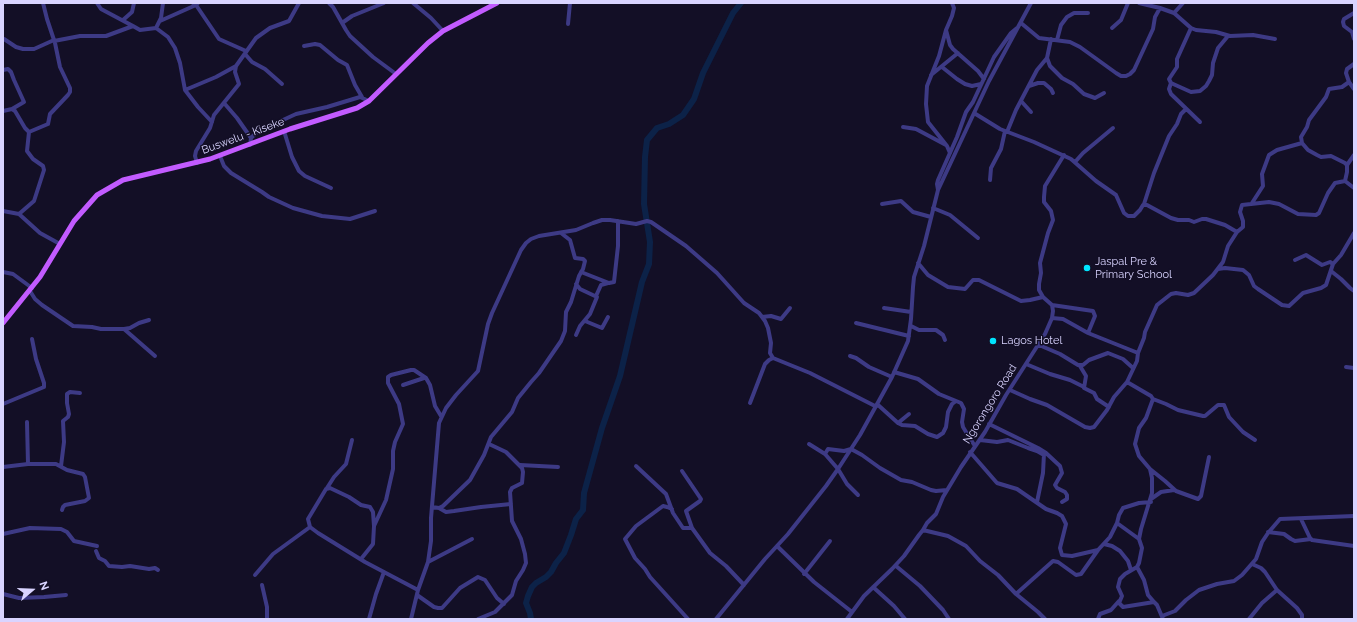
<!DOCTYPE html>
<html>
<head>
<meta charset="utf-8">
<style>
	body { margin:0 }
	#map { position:relative; width:1357px; height:622px; overflow:hidden; background:#130f26; font-family:Raleway,sans-serif }
	canvas { display:block }
	.frame { position:absolute; inset:0; border:4px solid #d9d4ff; pointer-events:none }
	.north { position:absolute; left:12px; top:570px; width:40px; height:40px; -webkit-text-stroke:3px #130f26; paint-order:stroke; rotate:71deg; font-size:11px; font-weight:700; line-height:16px; text-align:center; color:#d9d4ff }
	.north::after { content:''; display:block; margin:auto; width:14px; height:18px; background:#d9d4ff; clip-path:polygon(50% 0,100% 100%,50% 72%,0 100%) }
</style>
</head>
<body>
<div id="map">
<canvas width="1357" height="622"></canvas>
<div class="frame"></div>
<div class="north">N</div>
</div>
<script>
const context = document.querySelector('canvas').getContext('2d');
context.lineJoin = 'round';
const poly = rows => new Path2D(rows.map(r => 'M' + r).join(''));
function stroke(path, color, width, dash) { context.strokeStyle = color; context.lineWidth = width; context.lineCap = dash ? 'butt' : 'round'; context.setLineDash(dash || []); context.stroke(path); }
function drawText(font, color, halo, rows, align = 'center') {
  context.font = font + ' Raleway,sans-serif'; context.lineWidth = 3; context.setLineDash([]); context.textBaseline = 'middle'; context.strokeStyle = halo; context.fillStyle = color; for (const [text, x, y, turn = 0] of rows) {
    context.save(); context.translate(x, y); context.rotate((+turn || 0) * Math.PI / 180); context.textAlign = isNaN(turn) ? turn : align; if (halo) context.strokeText(text, 0, 0); context.fillText(text, 0, 0); context.restore();
  }
}
stroke(poly([
	[531,619,530,613,526,603,528,596,532,587,536,583,546,577,551,572,556,563,564,553,571,535,576,519,583,510,584,493,602,428,620,376,642,282,649,264,650,242,644,204,645,157,647,140,657,128,669,124,683,115,694,99,703,73,733,13,741,3]
]), '#0c2248', 6);
stroke(poly([
	[97,3,101,9,133,26],
	[193,3,196,5,219,39,246,51],
	[329,3,333,7,346,30,350,36,373,57,396,74],
	[413,3,431,18,443,31],
	[1139,3,1160,8,1174,13,1191,28,1196,30,1216,32,1230,36,1253,35,1275,39],
	[1174,13,1183,3],
	[1354,13,1344,19,1343,22,1344,26,1352,32,1354,39],
	[123,20,132,12,134,3],
	[160,21,196,5,198,3],
	[342,23,352,16,384,3],
	[1021,23,1039,38,1070,42,1080,47,1116,73,1121,76,1126,76,1130,74,1134,70,1153,29,1155,17,1160,8],
	[568,24,570,3],
	[156,28,161,18,163,3],
	[1112,28,1121,20,1128,3],
	[1191,28,1177,59,1177,67,1169,79,1171,83,1191,92,1200,91,1206,86,1209,81,1212,75,1213,63,1218,48,1228,36],
	[946,30,950,45,953,49,978,71,984,79],
	[4,39,16,47,23,49,34,49,54,40],
	[1057,40,1061,25,1067,17,1074,13,1088,13],
	[54,41,80,36,106,36,133,26,140,30,156,28,168,37,175,48,180,63,185,90,198,107,212,122],
	[304,46,315,44,320,45,338,60,347,65,355,85,362,97],
	[245,54,252,62,265,69,282,84],
	[1047,58,1050,66,1062,78,1073,84,1084,94,1095,98,1104,93],
	[1354,64,1347,69,1346,73,1349,82,1354,89],
	[942,67,957,79,965,84,972,86,981,84],
	[3,70,8,69,11,72,14,80,24,102,12,109],
	[931,75,958,53],
	[1171,83,1169,89,1171,94,1200,122],
	[1029,86,1038,83,1044,83,1051,89,1053,93],
	[185,90,216,77,236,66],
	[1021,101,1031,112],
	[224,103,237,118,251,138],
	[3,111,12,109,15,111,25,128,29,132],
	[974,113,1000,129,1034,142,1071,159,1096,181,1116,195,1124,213,1128,216,1134,216,1140,210,1143,205,1147,205,1171,218,1178,220,1189,220,1194,222,1202,219,1206,219,1225,225,1237,232],
	[903,127,916,129,946,145],
	[284,131,292,157,299,171,305,176,331,188],
	[1007,132,1016,110,1037,70,1047,58,1051,39],
	[1302,143,1301,137,1307,127,1309,120,1326,97,1329,89,1342,87,1349,82],
	[250,145,251,138,257,132,296,114,327,107,360,97,369,101],
	[950,153,947,146,928,122,926,104,927,86,939,56,946,30,952,16,954,8,952,3],
	[220,156,224,166,231,173,262,192,269,197,293,208,322,216,350,219,375,211],
	[1075,162,1083,153,1113,128],
	[197,163,195,156,196,151,210,128,214,115,239,84,235,72,236,66,256,38,270,28,289,21,299,3],
	[1347,165,1354,155],
	[990,180,991,168,1001,149,1005,131],
	[938,190,937,184,938,180,957,137,966,112,973,102,994,57,1011,33,1017,28],
	[1252,203,1263,186,1262,174,1269,155,1277,150,1302,143,1308,150,1317,155,1321,157,1331,156,1345,163,1347,165,1347,172,1345,181],
	[882,204,901,201,913,212,931,217],
	[1144,204,1154,173,1169,136,1177,124,1181,114,1186,109],
	[933,208,950,215,978,238],
	[3,211,19,214,40,233,60,244],
	[19,214,34,201,44,170,43,166,33,159,27,151,29,132,48,124,50,114,68,95,70,92,70,88,60,67,55,43,47,19,43,3],
	[1295,260,1306,255,1322,265,1330,262,1333,264],
	[918,263,928,275,948,287,965,289,973,280,979,280,1021,301,1030,300,1043,297],
	[1218,269,1225,268,1243,270,1249,275,1254,286,1258,289,1282,305,1289,306,1303,293,1321,288,1326,285,1333,264,1341,255,1354,233],
	[1331,271,1341,279,1350,288,1354,291],
	[3,272,13,274,32,288],
	[581,272,609,283,614,282,618,246,618,221],
	[30,291,35,299,42,305,73,326,92,327,101,329,124,329,155,356],
	[596,296,601,285,608,283],
	[1052,305,1093,311,1095,316,1088,333],
	[884,308,911,312],
	[762,317,771,316,781,319,790,308],
	[1052,318,1063,319,1088,333,1138,353],
	[585,321,602,328,608,317],
	[856,323,909,336],
	[911,326,919,330,936,330,943,335,945,340],
	[124,329,130,328,139,323,149,320],
	[576,335,580,326,590,314,597,297,580,289,576,284],
	[1039,345,1060,354,1078,365,1083,365,1089,360,1108,353,1123,359,1133,368],
	[850,356,856,358,869,367,892,377],
	[1026,364,1050,374,1070,380,1084,387],
	[1080,366,1086,376,1084,388,1094,393,1097,399,1109,407],
	[1346,367,1354,368],
	[894,372,918,379,939,394,961,403,964,409,962,422,963,427,969,437,975,446],
	[1127,382,1151,396,1153,399,1146,418,1139,428,1135,444,1139,456,1150,469,1152,478,1152,493,1141,529,1139,539,1142,548,1139,563,1137,567,1125,574,1120,579,1118,587,1122,596,1119,603,1123,607,1154,602,1157,605,1163,619],
	[403,385,424,378],
	[1010,390,1030,399,1047,405,1085,427,1090,428,1094,427,1107,410,1114,397,1127,382,1137,361,1138,353,1144,338,1145,332,1157,305,1171,294,1176,293,1188,295,1194,293,1213,275,1223,262,1228,246,1237,232,1243,227,1243,221,1240,212,1242,205,1269,202,1279,204,1298,214,1316,215,1319,213,1328,193,1335,183,1345,181,1354,188],
	[1153,399,1166,404,1178,410,1203,416,1205,416,1218,405,1224,405,1229,417,1243,432,1255,440],
	[750,403,765,364,769,360,773,358],
	[3,404,44,387,44,383,36,359,32,339],
	[877,404,898,423,902,425,915,426,928,434,937,437,943,433,946,427,948,412,952,404,956,401],
	[27,422,28,464],
	[898,423,909,414],
	[989,424,1038,448,1046,453,1060,466,1062,473,1055,485,1057,488,1065,492,1067,495,1067,499,1062,502],
	[980,440,997,442,1008,440,1028,448,1037,451,1044,455],
	[809,444,825,454,838,469,847,484,858,495],
	[970,452,997,483,1017,489,1046,509,1057,513,1062,516,1066,524,1060,548,1062,555,1072,556,1098,550],
	[825,454,828,449,844,451,851,449,862,455,880,468,901,480,912,482,931,490,936,491,947,490],
	[520,465,558,467],
	[61,466,64,442,63,421,68,417,69,414,67,403,67,394,70,392,80,393],
	[636,466,666,494,673,513,683,528,692,528,710,553,726,566,744,585],
	[3,467,28,464,56,464,67,470,83,474,85,477,89,498,85,501,65,505,63,507,62,510],
	[1150,469,1165,481,1176,491,1198,499,1201,496,1209,457],
	[682,471,701,499,700,501,686,511,692,528],
	[327,488,334,477,346,464,352,440],
	[1151,499,1161,492,1174,490],
	[1037,502,1043,473,1044,453],
	[432,507,439,508,443,506,470,480,484,455,491,437,512,412,518,398,531,382,539,373,561,341,565,331,566,312,571,302,579,276,583,269,585,261,583,259,575,258,570,240,561,233],
	[439,508,446,512,454,511,481,507,511,504],
	[672,509,667,507,663,506,636,526,625,539,635,558,645,569,650,577,688,619],
	[1301,519,1310,538,1312,540,1354,546],
	[1117,523,1139,539],
	[374,526,373,512,370,507,361,505,349,497,330,488,326,489,308,519,310,527,318,533,365,562,418,590],
	[923,530,948,536,966,546,980,561,998,575,1016,594,1038,612,1045,619],
	[1268,532,1284,534,1291,539,1295,541,1311,539],
	[3,534,30,528,61,529,67,532,74,541,97,546],
	[1104,544,1112,546,1120,551,1128,561,1131,570],
	[777,546,814,582,852,612],
	[96,551,99,558,105,561,109,566,122,567,130,566,149,569,155,568,158,570],
	[361,559,373,544,374,526,386,500,393,469,393,451,395,442,403,424,399,404,388,383,388,377,391,375,411,370,414,370,426,378,430,385,435,406,441,416],
	[428,562,472,539],
	[1252,564,1261,568,1265,572,1277,590,1297,608,1302,615,1302,619],
	[896,566,920,586,943,610,949,619],
	[1137,567,1144,580,1148,595,1154,602],
	[804,574,830,541],
	[255,575,273,554,310,527],
	[262,585,267,607,267,619],
	[873,587,894,606,905,619],
	[3,594,19,598,44,597,66,595],
	[1016,594,1053,561,1058,562,1076,575,1081,574,1098,550,1110,537,1117,523,1119,515,1123,508,1139,503,1151,502],
	[417,595,434,607,438,608,442,608,460,588,478,577,485,580,497,598,504,604],
	[1162,616,1175,611,1186,600,1199,590,1217,584,1234,581,1242,575,1256,559,1262,542,1268,533,1280,519,1354,516],
	[369,619,376,594,384,572],
	[411,619,418,590,428,562,431,541,431,518,439,423,446,408,456,395,478,371,488,324,492,313,521,250,526,243,531,239,539,236,576,230,593,223,602,220,610,220,636,224,647,221,651,222,686,246,717,273,744,303,759,313,765,321,768,328,771,343,770,353,773,358,810,373,875,406],
	[478,619,495,612,512,595,516,581,523,570,526,563,525,554,521,539,512,521,510,492,512,488,522,483,523,472,522,468,506,452,489,444],
	[716,619,765,559,788,534,826,486,838,469,860,435,892,377,908,341,911,319,913,287,914,277,924,246,938,190,989,81,1031,3],
	[847,619,864,596,892,569,904,556,919,535,923,530,927,523,936,514,943,497,961,467,985,432,1006,395,1045,334,1052,318,1053,311,1052,305,1043,297,1039,290,1039,284,1041,273,1040,263,1048,233,1053,220,1051,211,1044,202,1044,197,1045,186,1064,155],
	[1098,619,1100,614,1111,610,1119,601],
	[1249,619,1262,603,1277,590]
]), '#3d3a85', 4);
stroke(poly([
	[3,323,40,277,74,221,97,195,123,180,210,159,290,129,357,108,369,101,428,43,443,31,497,3]
]), '#c25bff', 5);
for (const [x, y, r, color] of [
	[1087,268,4,"#00e5ff"],
	[993,341,4,"#00e5ff"]
]) { const dot = new Path2D(); dot.arc(x, y, r, 0, 2 * Math.PI); context.fillStyle = color; context.fill(dot); stroke(dot, '#130f26', 1.5); }
drawText('11px', '#d9d4ff', '#130f26', [
	["Buswelu - Kiseke",243,136,-20],
	["Ngorongoro Road",990,404,-58]
]);
drawText('11px', '#d9d4ff', '#130f26', [
	["Jaspal Pre &",1095,262],
	["Primary School",1095,275],
	["Lagos Hotel",1001,341]
], 'left');
</script>
</body>
</html>
